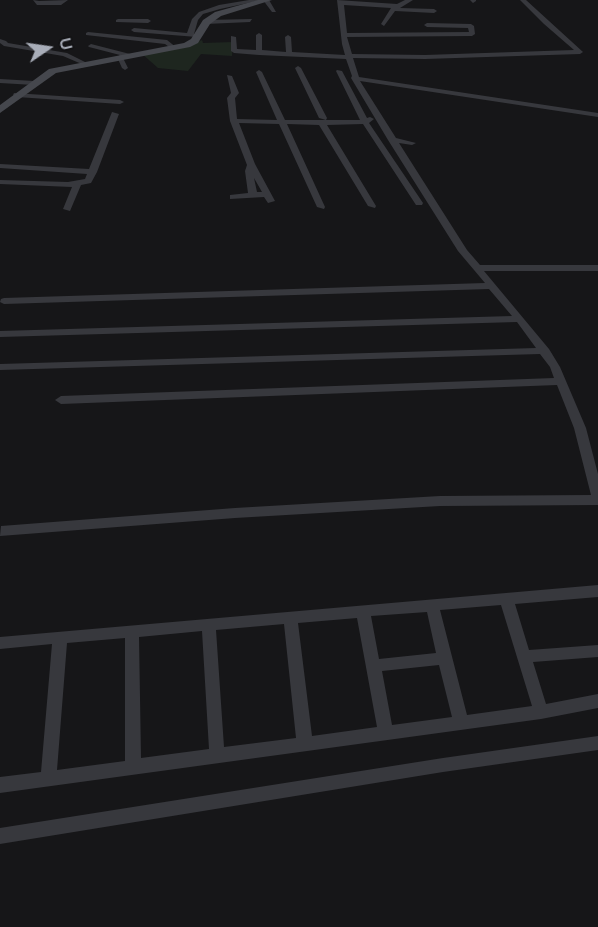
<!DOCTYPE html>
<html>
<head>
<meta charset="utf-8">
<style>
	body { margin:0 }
	#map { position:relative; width:598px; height:927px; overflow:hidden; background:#161618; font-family:"Varela Round",sans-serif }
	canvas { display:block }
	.north { position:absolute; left:18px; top:18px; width:60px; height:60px; -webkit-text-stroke:4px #111113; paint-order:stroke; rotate:77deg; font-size:16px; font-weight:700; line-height:24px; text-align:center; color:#a8adb8 }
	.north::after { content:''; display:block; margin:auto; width:21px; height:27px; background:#a8adb8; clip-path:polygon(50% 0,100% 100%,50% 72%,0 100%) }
</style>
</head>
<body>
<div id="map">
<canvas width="598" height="927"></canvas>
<div class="north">U</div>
</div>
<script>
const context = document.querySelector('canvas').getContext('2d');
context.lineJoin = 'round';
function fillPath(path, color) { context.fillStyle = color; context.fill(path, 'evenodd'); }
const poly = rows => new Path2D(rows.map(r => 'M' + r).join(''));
fillPath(poly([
	[202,40,203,43,233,42,232,56,201,54,188,71,158,68,141,53,195,43]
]), '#1e261f');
fillPath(poly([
	[33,0,39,1,68,0,61,5,37,5,33,0],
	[249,0,262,0,220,9,203,14,198,20,194,34,197,35,197,37,134,32,131,30,134,28,187,33,192,19,199,12,219,5,249,0],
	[263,0,269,0,276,12,272,12,263,0],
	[337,0,397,4,405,0,413,0,400,8,434,9,437,11,434,13,395,11,384,26,381,24,391,8,344,5,347,33,469,32,468,28,427,27,424,25,427,23,471,24,474,26,475,34,472,36,347,37,352,54,425,55,574,50,544,24,520,0,526,0,583,52,580,54,425,59,353,58,359,77,598,113,598,117,360,81,396,138,416,143,412,145,399,143,467,250,480,265,598,265,598,271,484,271,549,349,560,367,586,428,598,474,598,505,440,506,235,518,0,536,1,526,235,508,440,496,591,495,574,428,557,385,61,404,55,400,61,396,554,378,550,367,540,354,0,370,0,364,536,348,517,322,0,337,0,331,512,316,489,289,4,304,0,302,1,299,4,298,485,283,458,251,388,140,351,78,352,76,346,59,259,55,234,53,231,51,231,36,236,37,237,49,256,50,256,35,259,33,262,35,262,50,286,52,285,37,288,35,291,37,292,52,345,55,342,44,337,0],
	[470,0,476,0,476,1,473,3,470,0],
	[118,19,148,19,151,21,148,23,116,22,116,20,118,19],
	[252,19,250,22,206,24,203,22,206,20,252,19],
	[88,32,167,40,177,48,172,49,165,44,86,35,86,33,88,32],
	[0,39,6,41,8,43,67,53,87,63,84,65,63,56,4,46,0,43,0,39],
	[91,44,130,54,130,56,122,56,128,68,125,70,122,68,117,57,120,55,89,47,88,46,91,44],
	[298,66,301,68,327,118,326,120,319,118,295,68,298,66],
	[337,70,342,71,367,118,370,117,374,119,369,123,423,203,422,205,416,205,363,124,327,125,376,206,375,208,368,206,319,125,287,124,325,207,324,209,317,207,279,124,239,123,255,164,275,201,268,203,264,197,230,199,230,195,248,193,245,171,247,165,230,121,227,98,231,93,227,75,232,76,239,93,235,98,237,119,277,120,256,72,259,70,262,72,285,120,360,120,336,71,337,70],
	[254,178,262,192,257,192,254,178],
	[0,79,34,81,38,83,34,85,0,83,0,79],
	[14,93,120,100,124,102,120,104,17,97,13,95,14,93],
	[112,112,119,114,97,172,91,183,81,185,70,211,63,209,72,187,0,184,0,180,68,182,85,179,87,174,0,168,0,164,89,169,112,112],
	[598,585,598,597,515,604,529,650,598,645,598,657,533,662,546,704,598,694,598,708,541,719,0,793,0,777,41,772,52,644,0,649,0,637,598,585],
	[501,605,532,706,467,715,440,610,501,605],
	[427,612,436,653,379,659,371,616,427,612],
	[357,618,377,727,312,736,298,623,357,618],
	[284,624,296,738,224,747,216,630,284,624],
	[202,631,209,749,141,758,139,637,202,631],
	[125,638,125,761,57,770,67,643,125,638],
	[439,665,452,717,392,725,382,671,439,665],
	[598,736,598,750,443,772,0,844,0,828,443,758,598,736]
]), '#37383d');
fillPath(poly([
	[258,0,272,0,221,16,210,24,198,43,190,47,56,73,0,113,0,105,49,69,184,43,191,39,203,20,215,12,258,0]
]), '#45474d');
</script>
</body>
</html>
